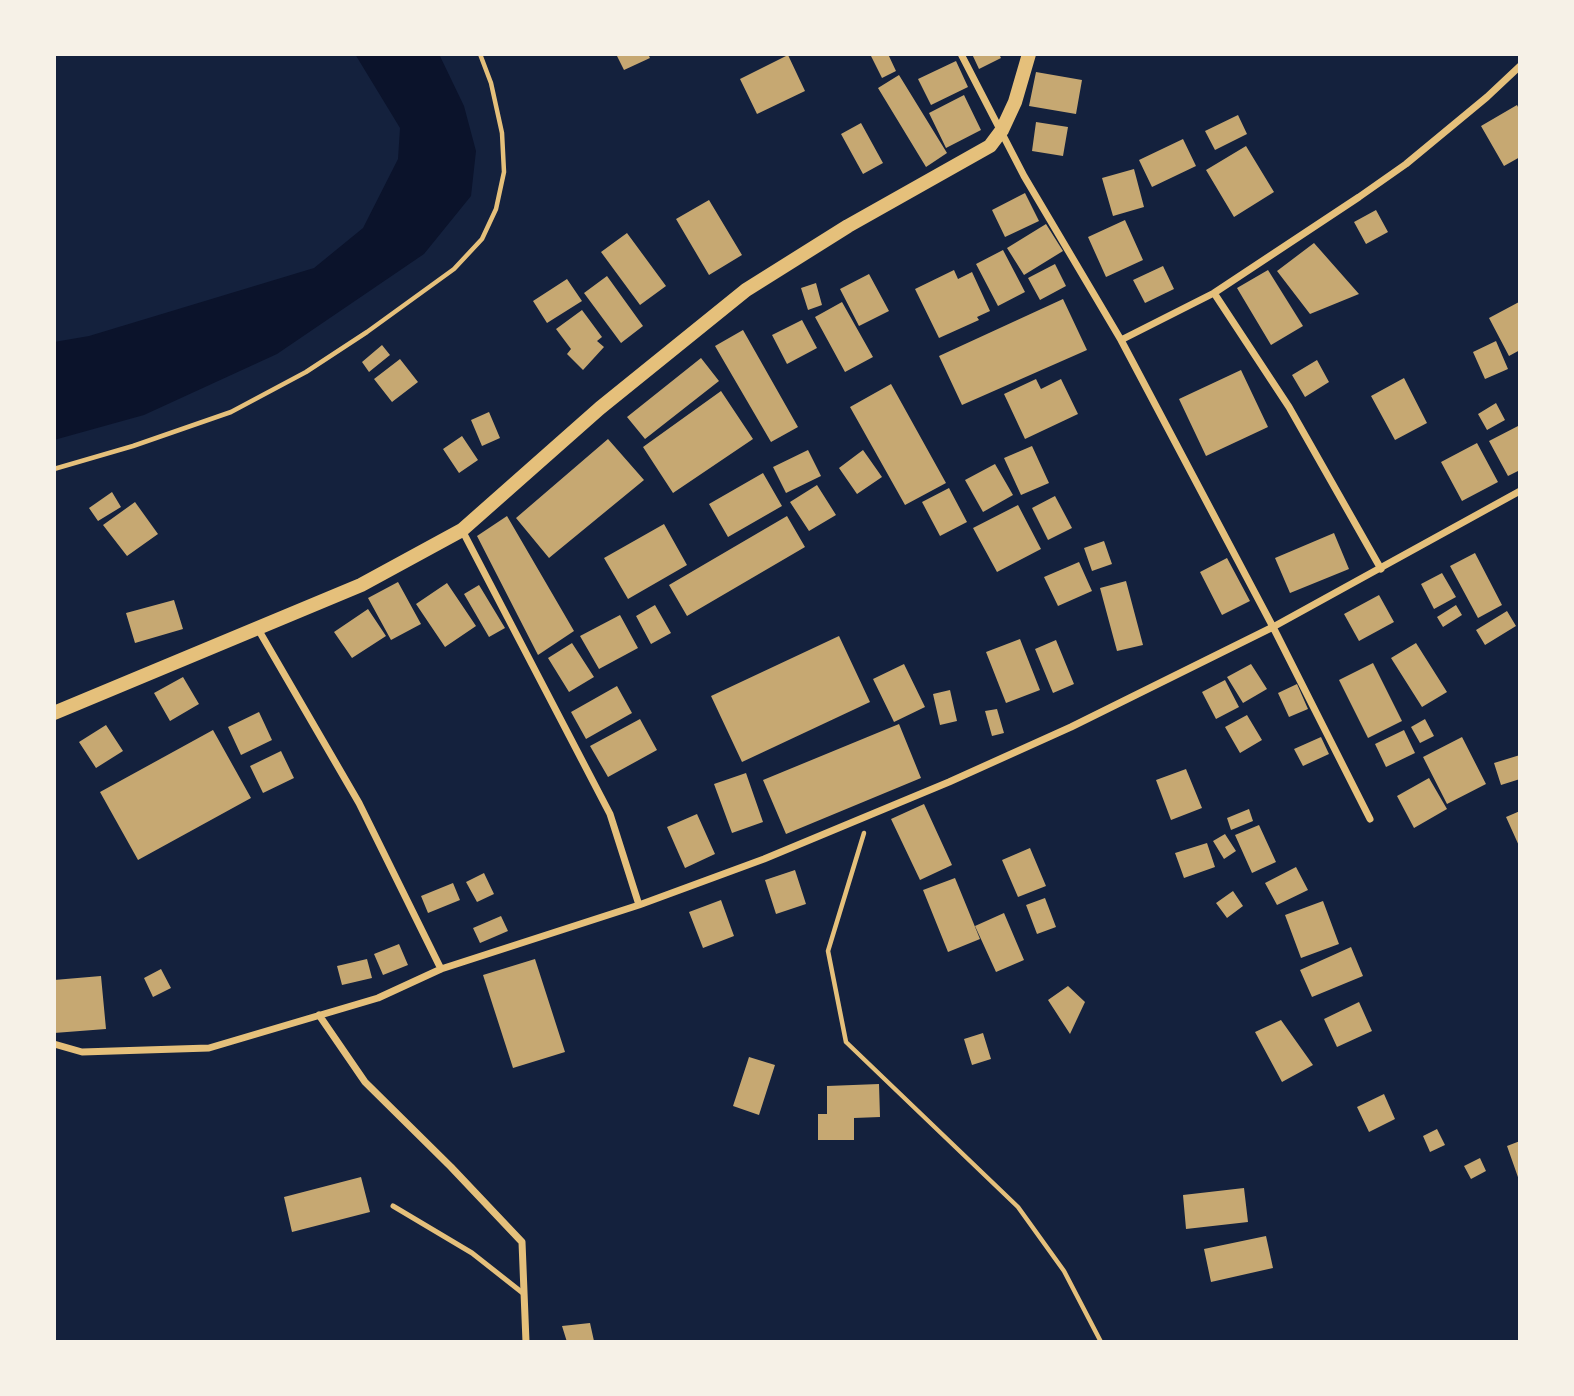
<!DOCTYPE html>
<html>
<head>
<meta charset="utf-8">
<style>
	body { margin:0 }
	#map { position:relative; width:1574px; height:1396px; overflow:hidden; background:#14213d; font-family:Rubik,sans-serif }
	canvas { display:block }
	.frame { position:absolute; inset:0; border:56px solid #f6f1e7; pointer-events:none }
</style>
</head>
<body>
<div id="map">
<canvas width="1574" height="1396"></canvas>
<div class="frame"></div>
</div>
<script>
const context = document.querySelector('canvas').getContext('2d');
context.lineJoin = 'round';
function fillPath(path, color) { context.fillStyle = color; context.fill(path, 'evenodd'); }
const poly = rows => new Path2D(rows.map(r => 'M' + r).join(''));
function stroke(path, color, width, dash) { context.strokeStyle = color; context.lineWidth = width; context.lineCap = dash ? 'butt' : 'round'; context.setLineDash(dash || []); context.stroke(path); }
fillPath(poly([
	[355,54,439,54,464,106,476,151,471,196,424,254,277,354,144,415,54,440,54,342,89,336,314,268,363,228,398,159,400,128]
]), '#0b132b');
fillPath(poly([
	[616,54,648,54,650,58,624,70],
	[870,54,888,54,896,71,882,78],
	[972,54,999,54,1001,58,979,69],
	[788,55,805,91,757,114,740,79],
	[956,61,968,87,931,105,918,79],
	[1036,72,1082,80,1076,114,1029,106],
	[899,75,947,153,926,167,878,88],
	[964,95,981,130,946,148,929,113],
	[1517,105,1520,111,1520,157,1504,166,1481,126],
	[1238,115,1247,134,1215,150,1205,131],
	[1036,122,1068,127,1063,156,1032,151],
	[861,123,883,163,863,174,841,134],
	[1183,139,1196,166,1152,187,1139,160],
	[1246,146,1274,192,1234,217,1206,170],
	[1134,169,1144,207,1113,216,1102,178],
	[1025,193,1039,221,1005,237,992,210],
	[709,200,742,255,709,275,676,219],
	[1376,210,1388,232,1366,244,1354,222],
	[1125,220,1143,260,1106,277,1088,237],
	[1046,224,1063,251,1024,275,1007,248],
	[627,233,666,286,640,305,601,252],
	[1314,243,1359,294,1310,314,1277,271],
	[1003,250,1025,292,998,306,976,264],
	[1055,264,1066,286,1040,300,1028,278],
	[1163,266,1174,289,1145,303,1133,280],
	[954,270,958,279,972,272,990,311,977,317,979,320,939,338,915,289],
	[1268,270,1303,326,1271,345,1237,288],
	[869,274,889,311,859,326,840,289],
	[607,276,643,326,621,343,584,293],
	[567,279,582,301,547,323,533,301],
	[816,283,822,305,808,310,801,288],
	[1063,299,1087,350,962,405,939,356],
	[842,302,873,357,845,372,815,317],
	[1519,302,1520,350,1509,356,1489,318],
	[582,310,602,337,597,341,604,347,583,370,567,354,571,349,556,329],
	[802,320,817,348,787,364,772,335],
	[743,330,798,427,771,442,715,346],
	[1496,341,1508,369,1485,379,1473,352],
	[382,345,390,355,369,372,362,362],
	[701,358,719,381,645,439,627,417],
	[400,359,418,382,392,402,374,379],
	[1317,360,1329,382,1305,397,1292,375],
	[1241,370,1268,427,1206,456,1179,399],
	[1404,378,1427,423,1395,440,1371,396],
	[1036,379,1041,389,1061,379,1078,414,1025,439,1004,394],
	[891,384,946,483,905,505,850,407],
	[721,391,753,439,673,493,643,447],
	[1496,403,1505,420,1487,430,1478,414],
	[489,412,500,438,482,446,471,420],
	[1520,425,1520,470,1508,476,1489,441],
	[462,436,478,460,459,473,443,449],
	[608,439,644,480,549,558,516,518],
	[1477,443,1498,482,1462,501,1441,462],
	[1032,446,1049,483,1021,495,1004,458],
	[808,450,821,476,786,493,773,467],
	[863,450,882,477,857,494,839,468],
	[995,464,1013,495,983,512,965,480],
	[763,473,782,506,728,537,709,504],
	[817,485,836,515,809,531,790,502],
	[949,488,967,522,940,536,922,502],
	[112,492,121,507,98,521,89,508],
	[1055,496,1072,528,1048,540,1032,508],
	[135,502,158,534,127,556,103,525],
	[1018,505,1041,549,997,572,973,528],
	[507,516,574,631,538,655,477,536],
	[787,516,805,547,687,616,669,585],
	[664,524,687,565,628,599,604,558],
	[1334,533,1349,569,1290,593,1275,558],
	[1104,541,1112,564,1092,571,1084,548],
	[1475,553,1502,605,1478,618,1450,566],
	[1227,558,1250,601,1222,615,1200,572],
	[1079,562,1092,591,1058,606,1044,577],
	[1442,573,1456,597,1434,609,1421,584],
	[1126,581,1143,645,1117,651,1100,588],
	[398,582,421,624,391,640,368,598],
	[447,583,476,626,445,647,416,604],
	[479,585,505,628,489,637,464,594],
	[1379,595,1394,622,1359,641,1344,614],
	[174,600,183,629,135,643,126,613],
	[655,605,671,633,651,644,636,616],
	[1456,605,1462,615,1443,627,1437,617],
	[368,609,386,636,352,658,334,632],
	[1507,611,1516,626,1485,645,1476,630],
	[620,615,638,648,599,669,580,636],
	[839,636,870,702,742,762,711,696],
	[1020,639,1040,690,1006,703,986,652],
	[1056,640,1074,684,1053,693,1035,649],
	[572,643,594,677,569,692,548,658],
	[1416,643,1447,692,1422,707,1391,658],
	[1373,663,1402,721,1368,738,1339,680],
	[904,664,925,707,894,722,873,679],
	[1251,664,1267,689,1243,703,1227,677],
	[183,677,199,704,170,721,154,693],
	[1225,680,1239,707,1216,719,1202,692],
	[1297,684,1308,709,1289,717,1278,693],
	[617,686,632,713,586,739,571,712],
	[950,690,957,721,940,725,933,694],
	[997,709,1004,733,992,736,985,711],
	[259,712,272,740,241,755,228,727],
	[1247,715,1262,740,1240,753,1225,727],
	[640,719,657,750,608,777,590,746],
	[1425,719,1434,736,1420,743,1411,727],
	[899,724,921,778,786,834,763,780],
	[106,725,123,751,96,768,79,742],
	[213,730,251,798,138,860,100,792],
	[1404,730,1415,753,1386,767,1375,744],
	[1321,737,1329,754,1303,766,1294,749],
	[1462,737,1486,784,1447,804,1423,757],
	[281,751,294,778,263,793,250,766],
	[1520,755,1520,779,1501,785,1494,763],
	[1186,769,1202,808,1171,820,1156,780],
	[746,773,763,822,732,833,714,784],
	[1429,778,1447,809,1414,828,1397,796],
	[924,804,952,865,920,880,891,819],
	[1249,809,1253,821,1231,830,1227,818],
	[1520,811,1520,848,1506,817],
	[697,814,715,854,685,868,667,827],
	[1259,825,1276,862,1252,873,1235,835],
	[1225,834,1236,851,1224,859,1213,841],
	[1207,843,1215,867,1184,878,1175,853],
	[1030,848,1046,886,1018,897,1002,860],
	[1296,867,1308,890,1277,905,1265,883],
	[795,870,806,904,776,914,765,880],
	[484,873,494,894,477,902,466,882],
	[955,878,980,939,948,952,923,890],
	[453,883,460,900,428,913,421,896],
	[1233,891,1243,906,1227,918,1216,903],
	[1045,898,1056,927,1037,934,1026,905],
	[721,900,734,936,703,948,689,912],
	[1323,901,1339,944,1301,958,1285,915],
	[1004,913,1024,960,996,972,975,926],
	[501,916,508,931,480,943,473,928],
	[399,944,408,965,383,975,374,954],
	[1351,947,1363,976,1312,997,1300,970],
	[367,959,372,978,342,985,337,966],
	[535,959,565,1052,513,1068,483,975],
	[161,969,171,988,153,997,144,978],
	[101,976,106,1029,54,1033,54,980],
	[1068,986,1085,1002,1070,1034,1048,1000],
	[1359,1002,1372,1031,1337,1047,1324,1019],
	[1281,1020,1313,1065,1282,1082,1255,1032],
	[983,1033,991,1059,972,1065,964,1039],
	[749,1057,775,1065,759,1115,733,1106],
	[879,1084,880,1117,854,1118,854,1140,818,1140,818,1114,827,1114,827,1086],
	[1384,1094,1395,1119,1369,1132,1357,1107],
	[1437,1129,1445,1145,1430,1152,1423,1136],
	[1520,1141,1520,1180,1519,1180,1507,1146],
	[1480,1158,1486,1171,1471,1179,1464,1166],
	[361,1177,370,1212,292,1232,284,1197],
	[1244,1188,1248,1222,1186,1229,1183,1195],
	[1266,1236,1273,1268,1211,1282,1204,1249],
	[590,1323,594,1341,567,1342,562,1326]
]), '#c6a872');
stroke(poly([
	[54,469,133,446,231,412,306,372,367,332,454,269,482,239,496,209,504,172,502,133,491,83,480,54],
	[864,833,828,951,846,1042,1018,1207,1064,1271,1101,1342]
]), '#e5c07b', 4.5);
stroke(poly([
	[393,1206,472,1253,524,1294]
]), '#e5c07b', 5);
stroke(poly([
	[961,54,1024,176,1121,340,1273,627,1370,819],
	[1214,293,1289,407,1381,569],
	[1121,340,1214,293,1359,197,1406,164,1487,97,1520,66],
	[462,530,610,814,639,905],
	[258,629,359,803,441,969],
	[319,1015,365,1082,451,1167,522,1242,526,1342],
	[54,1044,82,1052,209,1048,378,998,441,969,639,905,764,859,949,782,1071,727,1273,627,1520,491]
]), '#e5c07b', 7);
stroke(poly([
	[54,713,361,585,462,530,600,408,746,290,848,226,990,146,1002,130,1015,102,1029,54]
]), '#e5c07b', 14);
</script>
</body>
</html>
